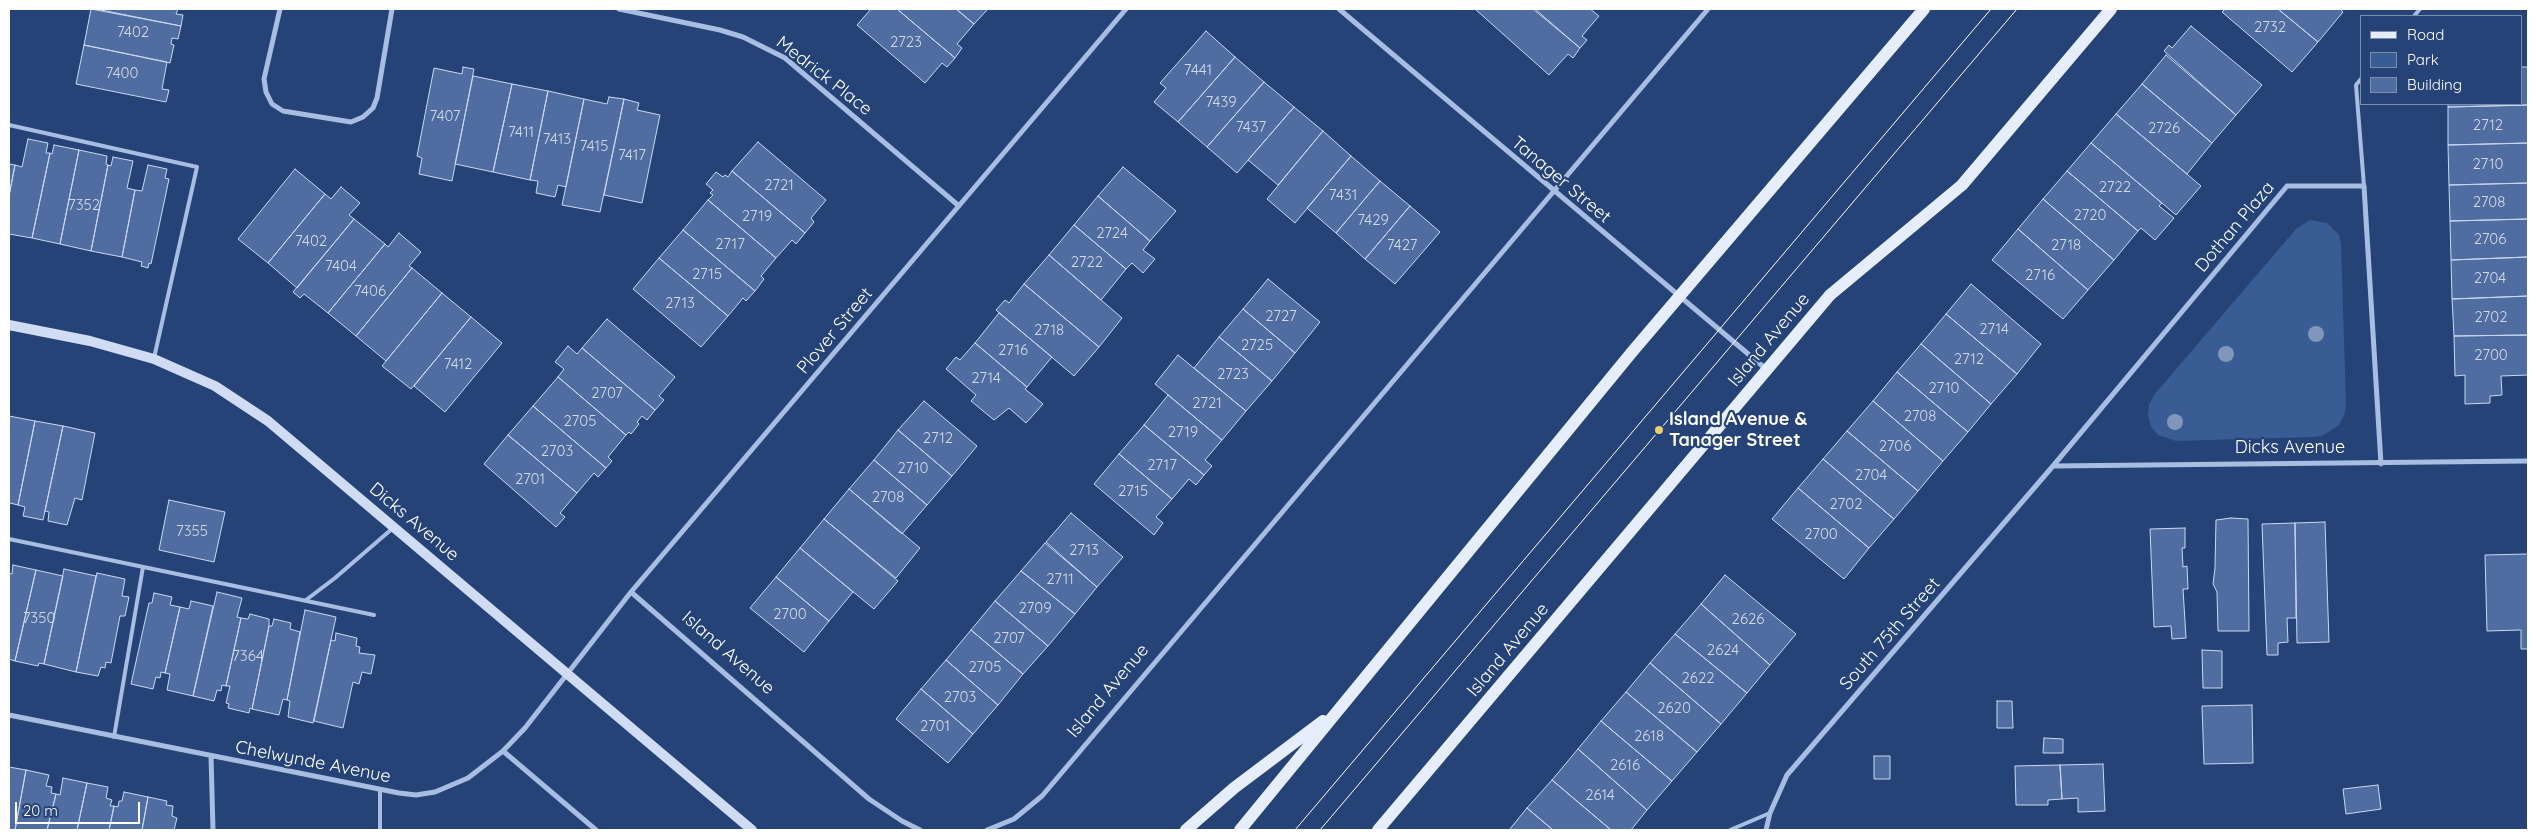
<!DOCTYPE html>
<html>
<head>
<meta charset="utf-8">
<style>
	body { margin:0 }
	#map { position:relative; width:2537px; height:839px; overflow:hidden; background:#264377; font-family:Quicksand,sans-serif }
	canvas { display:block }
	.frame { position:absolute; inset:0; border:10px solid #fff; pointer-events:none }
	.legend { position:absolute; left:2360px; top:15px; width:162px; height:90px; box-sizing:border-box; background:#264377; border:1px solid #7d8ead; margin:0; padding:6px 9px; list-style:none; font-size:15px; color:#fff }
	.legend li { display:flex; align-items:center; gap:10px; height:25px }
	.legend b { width:25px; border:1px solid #7d8ead }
	.scale { position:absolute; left:15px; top:802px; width:125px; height:22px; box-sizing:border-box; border:2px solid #fff; border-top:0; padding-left:6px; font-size:15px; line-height:18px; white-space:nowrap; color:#fff; -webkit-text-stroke:4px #264377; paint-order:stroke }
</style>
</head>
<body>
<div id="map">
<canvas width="2537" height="839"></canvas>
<div class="frame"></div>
<ul class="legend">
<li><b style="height:6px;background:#e6edfb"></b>Road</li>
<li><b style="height:14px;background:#3a5c94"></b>Park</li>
<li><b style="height:14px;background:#4f6da0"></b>Building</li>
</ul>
<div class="scale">20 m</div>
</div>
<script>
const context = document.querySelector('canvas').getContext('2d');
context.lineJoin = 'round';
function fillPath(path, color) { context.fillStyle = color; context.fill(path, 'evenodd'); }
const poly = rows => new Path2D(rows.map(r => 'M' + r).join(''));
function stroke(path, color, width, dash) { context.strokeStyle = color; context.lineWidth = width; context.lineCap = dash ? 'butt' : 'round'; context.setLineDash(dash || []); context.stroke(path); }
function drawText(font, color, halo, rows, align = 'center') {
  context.font = font + ' Quicksand,sans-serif'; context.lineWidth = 4.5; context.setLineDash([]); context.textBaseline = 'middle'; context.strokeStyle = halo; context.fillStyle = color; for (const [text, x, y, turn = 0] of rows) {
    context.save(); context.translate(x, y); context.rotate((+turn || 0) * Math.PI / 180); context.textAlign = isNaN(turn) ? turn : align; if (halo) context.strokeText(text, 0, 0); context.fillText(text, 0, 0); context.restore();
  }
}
fillPath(poly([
	[2310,220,2327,223,2339,235,2341,244,2346,405,2344,416,2339,425,2322,436,2311,437,2176,441,2158,435,2151,427,2148,416,2149,405,2154,395,2296,229]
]), '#3a5c94');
const building = poly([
	[91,9,181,26,178,39,172,38,171,44,174,45,170,63,84,45,91,9],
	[96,9,178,9,176,14,183,15,181,26,96,9],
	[871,9,897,9,955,58,947,67,942,63,925,83,857,25,871,9],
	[897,9,956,9,974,24,957,44,962,48,955,58,897,9],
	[956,9,988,9,974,24,956,9],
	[1475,9,1533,9,1580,48,1573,58,1568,54,1549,75,1475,9],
	[1535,9,1590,9,1599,16,1582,36,1587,40,1580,48,1535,9],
	[2225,9,2278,9,2318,42,2292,72,2222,12,2225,9],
	[2278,9,2340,9,2343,12,2318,42,2278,9],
	[2191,26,2262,85,2236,115,2164,51,2169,45,2172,48,2191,26],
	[1206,31,1235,57,1178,122,1154,102,1166,88,1160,83,1206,31],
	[84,45,167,62,162,89,169,90,166,102,76,84,84,45],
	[2166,55,2236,115,2212,143,2142,84,2166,55],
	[1235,57,1264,82,1207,147,1178,122,1235,57],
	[463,67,474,69,452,181,419,174,422,158,417,156,434,68,462,74,463,67],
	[2521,67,2528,67,2528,105,2448,107,2448,104,2521,104,2521,67],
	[473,76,512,84,493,172,455,164,473,76],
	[1264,82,1294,107,1237,173,1207,147,1264,82],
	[512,84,548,91,530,180,493,172,512,84],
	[2142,84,2212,143,2187,174,2116,114,2142,84],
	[548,91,584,99,566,187,558,185,555,197,536,193,538,181,530,180,548,91],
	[609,97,624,99,600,212,562,205,584,99,607,104,609,97],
	[624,99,639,103,637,110,660,115,642,203,604,195,624,99],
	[2528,105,2528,143,2448,145,2448,107,2528,105],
	[1294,107,1323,131,1278,185,1248,160,1294,107],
	[2116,114,2201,186,2176,215,2091,143,2116,114],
	[1323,131,1351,156,1295,223,1267,199,1323,131],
	[28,139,48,143,46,153,50,153,32,238,9,234,9,196,15,165,22,167,28,139],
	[758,142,826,200,811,218,814,222,805,233,732,171,758,142],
	[2091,143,2162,203,2159,206,2174,218,2155,240,2141,228,2138,231,2067,171,2091,143],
	[2528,143,2528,183,2449,185,2448,145,2528,143],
	[54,145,79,150,60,244,32,238,50,153,52,154,54,145],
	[79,150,107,156,106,164,108,165,91,251,60,244,79,150],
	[1351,156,1380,181,1336,233,1307,208,1351,156],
	[113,157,133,161,127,188,135,190,122,257,91,251,108,165,111,166,113,157],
	[9,164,15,165,9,196,9,164],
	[148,165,167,169,165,178,169,179,151,264,149,263,148,268,141,266,142,262,122,257,135,190,142,191,148,165],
	[1123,167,1176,211,1150,241,1098,196,1123,167],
	[295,169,325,194,268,263,238,239,295,169],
	[732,171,805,233,796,244,792,240,776,258,708,200,713,195,710,193,713,190,706,184,716,172,723,177,725,175,728,177,732,171],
	[2067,171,2138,231,2114,260,2043,199,2067,171],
	[1380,181,1410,206,1365,259,1336,233,1380,181],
	[2528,183,2528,219,2450,221,2449,185,2528,183],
	[341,187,360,203,349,215,354,219,297,288,268,263,325,194,331,199,341,187],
	[1098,196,1150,241,1143,250,1155,259,1143,273,1132,263,1126,269,1074,225,1098,196],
	[2043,199,2114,260,2088,290,2018,229,2043,199],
	[708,200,776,258,761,276,764,279,755,291,683,230,708,200],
	[1410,206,1440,232,1395,284,1365,259,1410,206],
	[354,219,385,244,328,313,304,294,300,298,293,292,354,219],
	[2528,219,2528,257,2451,260,2450,221,2528,219],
	[1074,225,1126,269,1101,300,1049,255,1074,225],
	[2018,229,2088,290,2063,319,1992,260,2018,229],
	[683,230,755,291,746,301,743,298,728,316,659,258,683,230],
	[399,233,421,252,409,266,412,268,356,336,328,313,385,244,388,247,399,233],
	[1049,255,1122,318,1099,347,1024,284,1049,255],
	[2528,257,2528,296,2452,299,2451,260,2528,257],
	[659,258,728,316,701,347,633,289,659,258],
	[412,268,442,293,386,361,356,336,412,268],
	[1268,279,1320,322,1295,353,1243,309,1268,279],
	[1024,284,1099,347,1074,376,996,310,1005,300,1009,303,1024,284],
	[1971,284,2041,344,2017,374,1946,314,1971,284],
	[442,293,471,317,411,389,382,366,442,293],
	[2528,296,2528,335,2454,336,2452,299,2528,296],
	[1243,309,1295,353,1272,381,1219,337,1243,309],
	[999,313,1052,357,1027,387,975,343,999,313],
	[1946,314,2017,374,1991,404,1921,344,1946,314],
	[471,317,502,343,445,412,414,386,471,317],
	[607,319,675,377,659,396,664,400,655,410,582,348,607,319],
	[2528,335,2528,375,2501,376,2502,395,2490,396,2490,403,2465,404,2465,375,2455,376,2454,336,2528,335],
	[1219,337,1272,381,1246,411,1194,368,1219,337],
	[975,343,1027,387,1025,389,1043,404,1026,423,1009,408,994,420,971,401,976,395,946,369,956,357,960,360,975,343],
	[1921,344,1991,404,1968,432,1897,372,1921,344],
	[568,346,577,354,582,348,655,410,647,420,642,416,637,422,639,424,631,434,629,432,626,435,558,377,564,369,555,362,568,346],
	[1178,355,1246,411,1222,440,1155,384,1178,355],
	[1897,372,1968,432,1943,461,1873,401,1897,372],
	[558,377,626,435,608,457,612,461,606,468,533,406,558,377],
	[1168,395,1222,440,1205,460,1212,466,1204,475,1144,425,1168,395],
	[924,401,977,446,952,476,898,430,924,401],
	[1873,401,1943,461,1918,491,1847,431,1873,401],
	[533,406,606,468,598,477,594,473,577,493,508,435,533,406],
	[9,416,35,421,18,505,10,503,9,507,9,416],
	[35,421,63,426,43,520,23,516,25,507,18,505,35,421],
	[1144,425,1204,475,1196,485,1189,479,1172,499,1119,454,1144,425],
	[63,426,95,433,82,500,75,498,67,525,48,521,49,512,45,511,63,426],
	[898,430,952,476,927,505,874,460,898,430],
	[1847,431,1918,491,1894,519,1823,459,1847,431],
	[508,435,577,493,560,513,565,517,556,527,484,464,508,435],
	[1119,454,1172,499,1156,517,1163,523,1154,535,1094,484,1119,454],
	[1823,459,1894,519,1869,548,1798,488,1823,459],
	[874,460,927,505,902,534,849,489,874,460],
	[1798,488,1869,548,1844,579,1772,519,1798,488],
	[849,489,920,548,896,578,824,519,849,489],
	[169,500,225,512,214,562,159,550,169,500],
	[1071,513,1123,557,1097,587,1046,542,1071,513],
	[2231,518,2248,519,2249,631,2218,631,2217,592,2213,584,2215,568,2216,520,2231,518],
	[824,519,898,581,874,609,800,548,824,519],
	[2325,522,2329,642,2297,643,2295,523,2325,522],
	[2295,523,2296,618,2287,618,2288,642,2278,643,2278,655,2267,655,2262,524,2295,523],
	[2185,528,2185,548,2182,548,2183,567,2187,566,2188,589,2183,589,2186,638,2172,639,2171,626,2154,627,2150,529,2185,528],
	[1045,543,1097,587,1075,614,1021,571,1045,543],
	[800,548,853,592,829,621,776,577,800,548],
	[2528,554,2528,649,2521,649,2521,630,2487,631,2485,555,2528,554],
	[13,565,36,570,15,661,9,659,9,573,12,574,13,565],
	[64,569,96,576,76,672,44,664,64,569],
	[36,570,63,576,44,664,39,663,38,666,15,661,36,570],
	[1021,571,1075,614,1048,646,995,601,1021,571],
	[97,573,125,579,122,596,129,597,125,616,120,616,111,663,106,662,105,668,101,667,98,676,76,672,97,573],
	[1725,575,1796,634,1770,665,1701,604,1725,575],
	[776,577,829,621,804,652,750,608,776,577],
	[217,592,242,598,237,617,241,618,226,686,222,685,221,691,217,690,214,701,193,696,217,592],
	[154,593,172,597,170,605,180,607,165,673,161,672,160,678,156,677,153,689,131,684,149,603,152,603,154,593],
	[191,601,213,606,193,696,167,690,170,674,165,673,180,607,189,609,191,601],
	[995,601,1048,646,1023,674,971,630,995,601],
	[1701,604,1770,665,1747,693,1675,634,1701,604],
	[305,610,336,617,313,723,288,717,290,701,287,700,305,610],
	[250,614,269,619,269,626,252,709,250,708,249,713,228,708,229,704,226,703,230,686,226,686,241,618,248,619,250,614],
	[274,619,291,623,290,629,300,632,287,700,283,699,279,715,252,709,269,626,272,626,274,619],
	[971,630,1023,674,998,705,946,660,971,630],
	[336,633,357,638,356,646,360,647,359,653,375,655,371,674,362,672,359,684,353,682,343,728,314,721,331,640,335,641,336,633],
	[1675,634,1747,693,1721,724,1650,663,1675,634],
	[2202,650,2222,651,2222,688,2203,688,2202,650],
	[946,660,998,705,973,734,921,689,946,660],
	[1650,663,1721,724,1697,752,1626,692,1650,663],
	[921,689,973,734,948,763,896,719,921,689],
	[1626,692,1697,752,1672,781,1601,721,1626,692],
	[1997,701,2012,701,2013,728,1997,728,1997,701],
	[2252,705,2253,763,2204,764,2202,706,2252,705],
	[1601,721,1672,781,1647,810,1578,749,1601,721],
	[2044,738,2063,739,2063,753,2043,753,2044,738],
	[1578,749,1647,810,1631,830,1611,830,1552,780,1578,749],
	[1874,756,1890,756,1890,779,1874,779,1874,756],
	[2103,764,2105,811,2078,812,2078,798,2062,799,2060,765,2103,764],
	[2060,765,2062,799,2048,800,2048,805,2016,805,2015,766,2060,765],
	[9,767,26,770,15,830,9,830,9,767],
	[26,770,49,775,46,786,52,787,51,793,56,794,47,830,15,830,26,770],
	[63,778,87,783,77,830,47,830,56,794,60,795,63,778],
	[1552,780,1611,830,1553,830,1527,808,1552,780],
	[87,783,108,787,106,798,112,800,110,806,114,806,109,830,77,830,87,783],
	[2378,785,2381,809,2346,814,2343,789,2378,785],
	[124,792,148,797,142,830,109,830,114,806,118,807,119,801,122,801,124,792],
	[148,797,167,801,166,805,173,806,172,816,177,818,174,830,142,830,148,797],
	[1527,808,1553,830,1509,830,1527,808]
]);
fillPath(building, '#4f6da0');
stroke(building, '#cad9f2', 1);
stroke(poly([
	[2414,16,2420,9],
	[2361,79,2356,85,2364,186],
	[9,125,197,167,154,358],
	[9,539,374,615],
	[306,600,335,578,393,528],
	[114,737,143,567],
	[380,791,380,830],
	[1730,830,1770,813]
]), '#a7bee2', 4);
stroke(poly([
	[280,9,264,79,266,92,272,104,283,111,351,122,363,117,373,108,377,98,392,9],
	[619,9,720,30,743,37,785,58,959,206],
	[1339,9,1766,369],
	[2053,466,2528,461],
	[631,592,869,799,902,821,920,830],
	[9,715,399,793,416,795,435,792,468,778,503,751,525,728,631,592,1126,9],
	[503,751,596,830],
	[211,756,213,830],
	[987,830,1014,819,1042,796,1708,9],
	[1766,830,1770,813,1787,775,2053,466,2287,186,2364,186,2381,464]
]), '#a7bee2', 5);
stroke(poly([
	[9,325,90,341,154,359,215,386,268,421,752,830]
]), '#d0dcf3', 10);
stroke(poly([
	[1186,830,1234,788,1323,721],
	[1240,830,1632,352,1924,9],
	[1378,830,1830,295,1962,185,2111,9]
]), '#e6edfb', 12);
stroke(poly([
	[1295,830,1991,9],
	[1320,830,2017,9]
]), '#fff', 1);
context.fillStyle = '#8096bb';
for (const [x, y] of [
	[2316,334],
	[2226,354],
	[2175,422]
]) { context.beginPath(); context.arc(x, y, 8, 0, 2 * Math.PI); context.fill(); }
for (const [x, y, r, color] of [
	[1659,430,5,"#eacf6d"]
]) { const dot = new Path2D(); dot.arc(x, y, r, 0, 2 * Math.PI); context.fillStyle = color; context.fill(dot); stroke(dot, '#264377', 2); }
drawText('15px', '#d3dae7', null, [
	["2732",2270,27],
	["7402",133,32],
	["2723",906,42],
	["7441",1198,70],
	["7400",122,73],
	["7439",1221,102],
	["7407",445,116],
	["2712",2488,125],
	["7437",1251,127],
	["2726",2164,128],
	["7411",521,132],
	["7413",557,139],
	["7415",594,146],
	["7417",632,155],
	["2710",2488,164],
	["2721",779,185],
	["2722",2115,187],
	["7431",1343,195],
	["2708",2489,202],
	["7352",84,205],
	["2720",2090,215],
	["2719",757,216],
	["7429",1373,220],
	["2724",1112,233],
	["2706",2490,239],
	["7402",311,241],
	["2717",730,244],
	["7427",1402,245],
	["2718",2066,245],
	["2722",1087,262],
	["7404",341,266],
	["2715",707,274],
	["2716",2040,275],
	["2704",2490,278],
	["7406",370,291],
	["2713",680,303],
	["2727",1281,316],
	["2702",2491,317],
	["2714",1994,329],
	["2718",1049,330],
	["2725",1257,345],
	["2716",1013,350],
	["2700",2491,355],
	["2712",1969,359],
	["7412",458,364],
	["2723",1233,374],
	["2714",986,378],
	["2710",1944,388],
	["2707",607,393],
	["2721",1207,403],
	["2708",1920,416],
	["2705",580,421],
	["2719",1183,432],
	["2712",938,438],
	["2706",1895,446],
	["2703",557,451],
	["2717",1162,465],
	["2710",913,468],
	["2704",1871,475],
	["2701",530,479],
	["2715",1133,491],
	["2708",888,497],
	["2702",1846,504],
	["7355",192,531],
	["2700",1821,534],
	["2713",1084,550],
	["2711",1060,579],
	["2709",1035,608],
	["2700",790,614],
	["7350",39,618],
	["2626",1748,619],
	["2707",1009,638],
	["2624",1723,650],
	["7364",248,656],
	["2705",985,667],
	["2622",1698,678],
	["2703",960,697],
	["2620",1674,708],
	["2701",935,726],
	["2618",1649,736],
	["2616",1625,765],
	["2614",1600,795]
]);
drawText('18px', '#fff', '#264377', [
	["Medrick Place",824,76,38],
	["Tanager Street",1561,180,40],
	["Dothan Plaza",2235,227,-50],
	["Plover Street",835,331,-50],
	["Island Avenue",1769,340,-50],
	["Dicks Avenue",2290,448],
	["Dicks Avenue",414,522,40],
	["South 75th Street",1890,634,-49],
	["Island Avenue",1508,650,-50],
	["Island Avenue",728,653,41],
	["Island Avenue",1108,691,-50],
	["Chelwynde Avenue",313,762,11]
]);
drawText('bold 18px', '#fff', '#264377', [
	["Island Avenue &",1669,420],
	["Tanager Street",1669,441]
], 'left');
</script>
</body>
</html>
